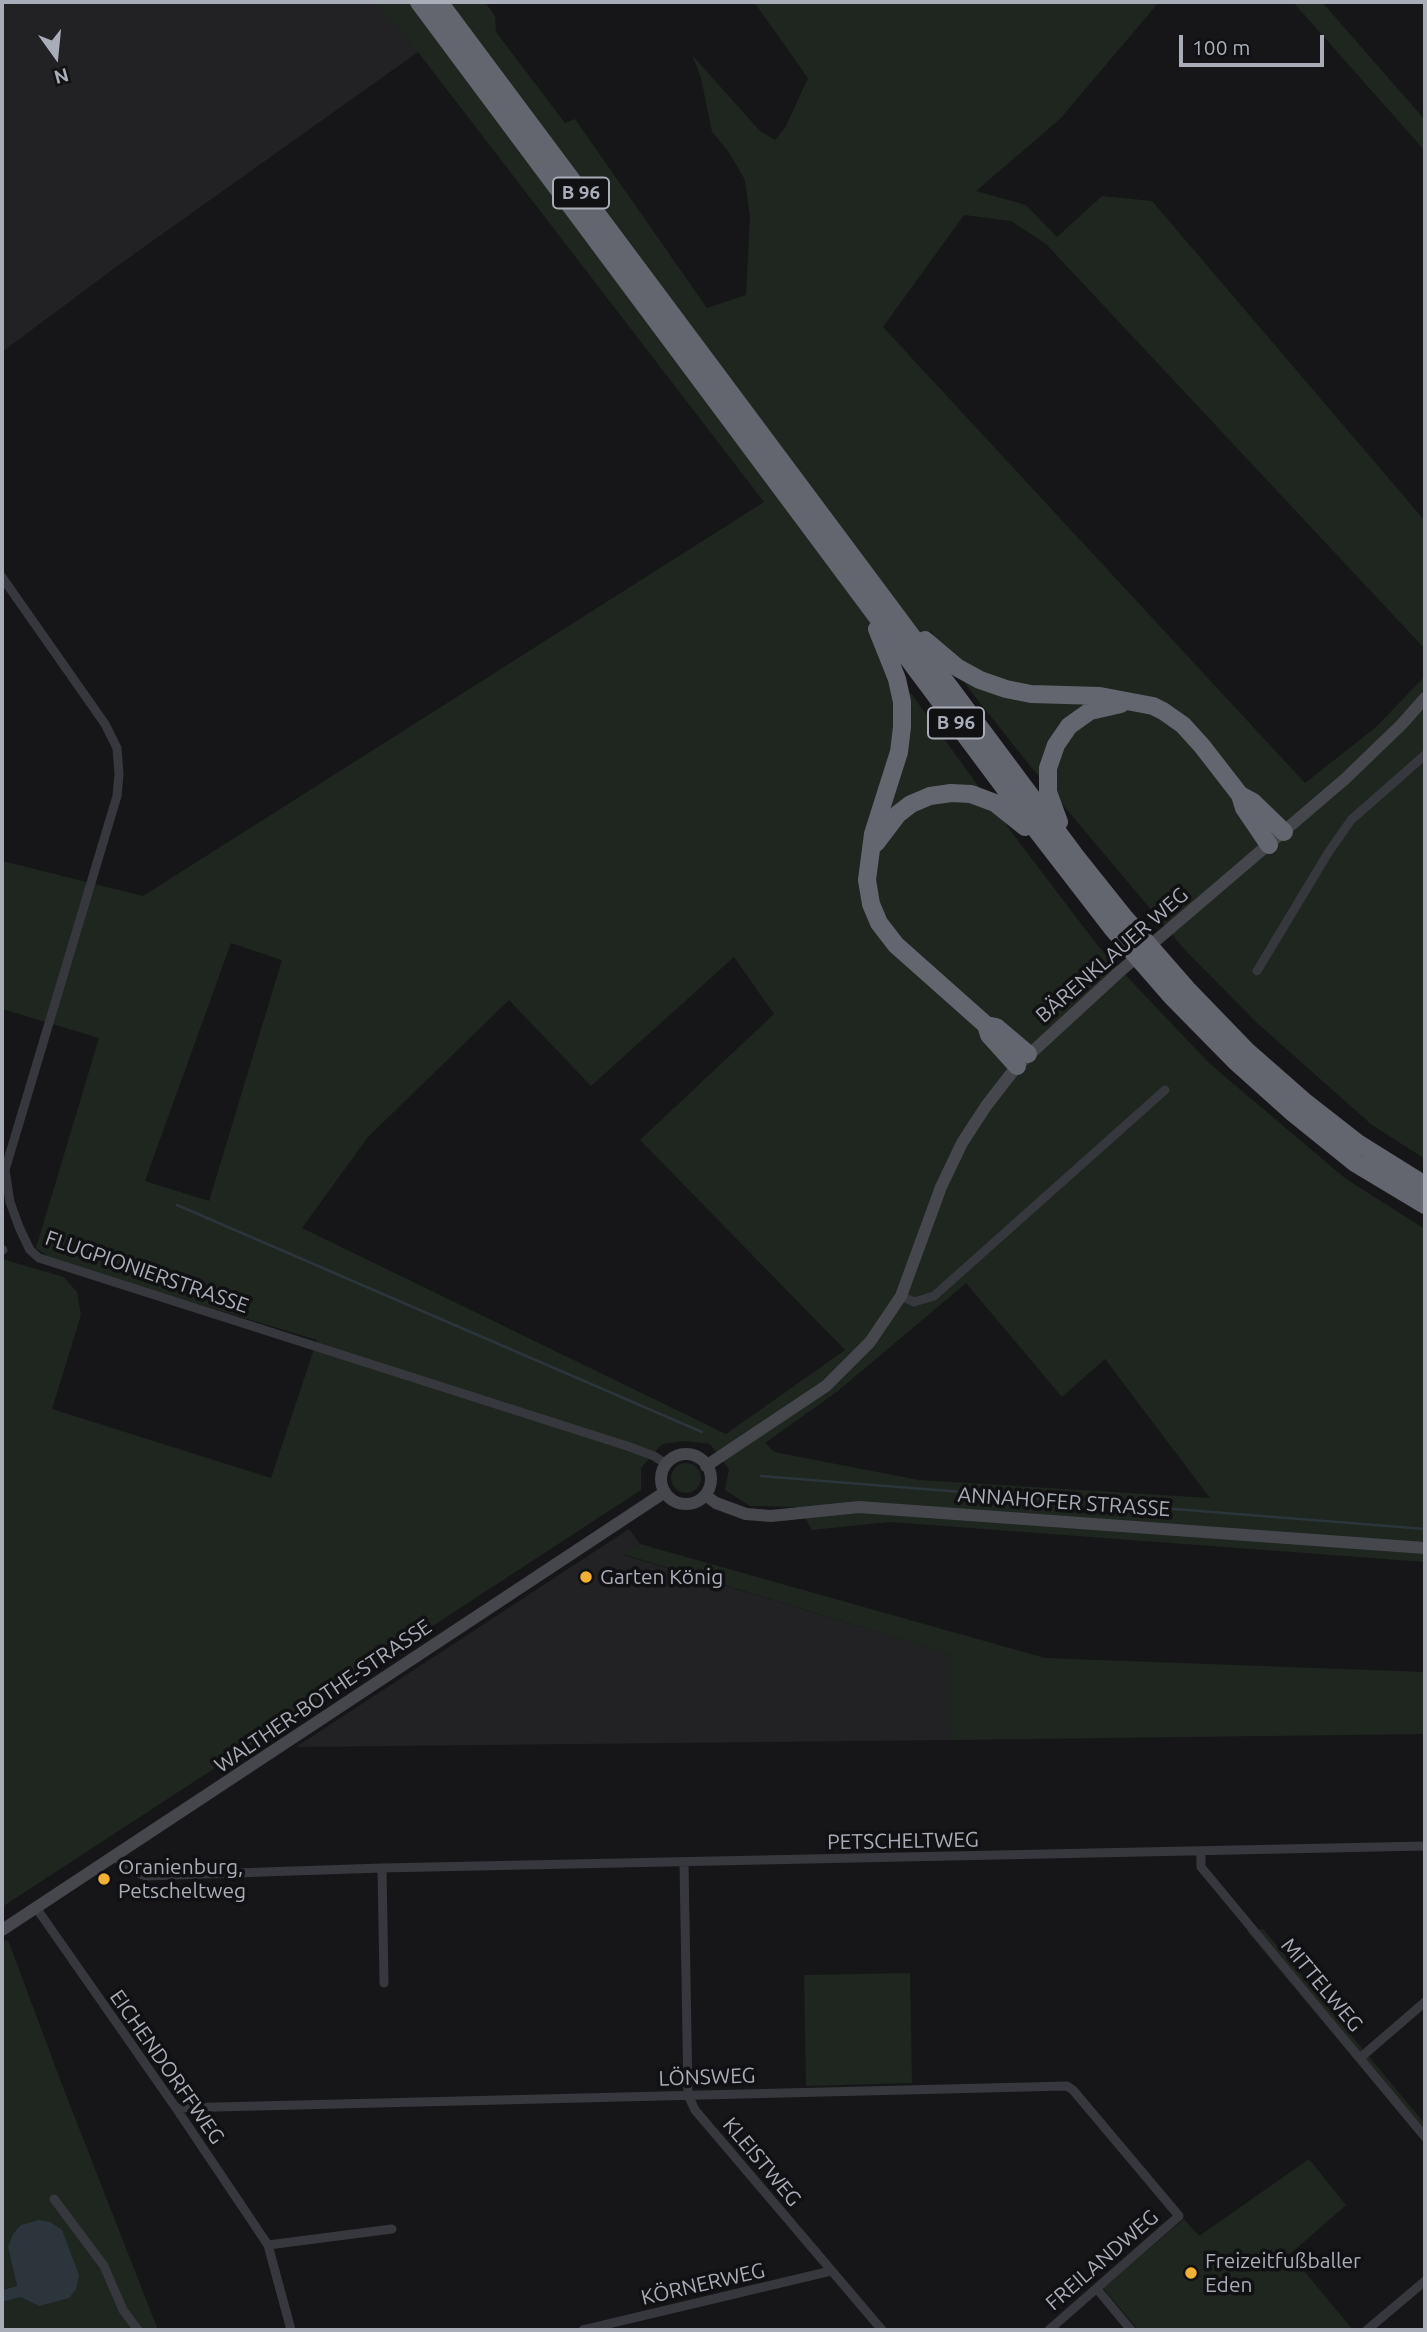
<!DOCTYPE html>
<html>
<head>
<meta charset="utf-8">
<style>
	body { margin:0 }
	#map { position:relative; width:1427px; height:2332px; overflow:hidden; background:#161618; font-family:Ubuntu,sans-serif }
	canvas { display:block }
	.frame { position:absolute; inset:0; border:4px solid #a8adb8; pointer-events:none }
	.north { position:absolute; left:21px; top:21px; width:70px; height:70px; -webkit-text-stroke:5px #111113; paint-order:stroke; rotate:165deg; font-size:19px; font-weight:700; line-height:28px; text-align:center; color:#a8adb8 }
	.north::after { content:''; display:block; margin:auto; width:24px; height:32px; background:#a8adb8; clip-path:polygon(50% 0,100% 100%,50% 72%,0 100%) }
	.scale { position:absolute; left:1179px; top:35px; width:145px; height:32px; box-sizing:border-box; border:4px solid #a8adb8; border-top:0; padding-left:9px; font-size:21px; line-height:24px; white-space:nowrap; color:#a8adb8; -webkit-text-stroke:5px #111113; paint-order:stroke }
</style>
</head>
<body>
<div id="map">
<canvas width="1427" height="2332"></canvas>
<div class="frame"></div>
<div class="north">N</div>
<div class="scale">100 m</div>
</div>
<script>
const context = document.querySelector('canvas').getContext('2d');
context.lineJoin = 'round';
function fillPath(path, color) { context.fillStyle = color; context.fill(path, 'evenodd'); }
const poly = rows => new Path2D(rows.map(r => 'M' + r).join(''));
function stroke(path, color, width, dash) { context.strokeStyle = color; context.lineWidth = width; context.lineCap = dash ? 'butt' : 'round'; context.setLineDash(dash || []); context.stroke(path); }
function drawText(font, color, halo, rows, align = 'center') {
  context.font = font + ' Ubuntu,sans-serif'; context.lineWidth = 7; context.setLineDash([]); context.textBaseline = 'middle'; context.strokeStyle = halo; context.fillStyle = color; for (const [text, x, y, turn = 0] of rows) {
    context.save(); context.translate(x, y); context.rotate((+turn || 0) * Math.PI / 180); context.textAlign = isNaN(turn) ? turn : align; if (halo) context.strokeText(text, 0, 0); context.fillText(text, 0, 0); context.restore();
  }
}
fillPath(poly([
	[2,2,392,2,418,52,116,267,2,352],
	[629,1529,640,1544,624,1555,951,1654,951,1740,296,1747]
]), '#222225');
fillPath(poly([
	[375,2,485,2,495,16,496,32,565,123,575,119,707,308,746,295,750,217,745,180,728,151,712,132,701,78,692,55,760,131,775,140,785,128,808,78,754,2,1159,2,1060,119,976,191,1026,205,1057,237,1102,196,1152,201,1425,521,1425,649,1046,244,1011,221,964,215,883,327,1305,783,1375,728,1425,676,1425,1159,1372,1125,1257,1023,1185,950,1031,767,969,689,931,631,883,665,913,696,1019,842,1098,946,1210,1064,1346,1179,1425,1229,1425,1562,890,1522,812,1530,799,1507,750,1506,725,1490,729,1469,710,1444,685,1441,662,1444,641,1468,641,1490,2,1907,2,1259,64,1277,77,1292,81,1315,52,1409,271,1478,317,1340,53,1260,36,1248,99,1038,2,1009,2,861,143,896,764,502,418,52],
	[231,943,282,960,209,1201,145,1181],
	[734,957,774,1014,640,1140,845,1350,726,1434,302,1228,368,1137,509,1000,591,1086],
	[966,1283,1062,1397,1105,1359,1210,1498,919,1480,774,1452,765,1443,838,1391],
	[1293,2,1322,2,1425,120,1425,151],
	'671 1478a15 15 0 1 1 30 0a15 15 0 1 1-30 0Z',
	[640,1544,1045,1658,1425,1672,1425,1734,951,1740,950,1654,623,1554],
	[1263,1929,1425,2124,1425,2144,1247,1931],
	[8,1940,61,2082,158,2330,2,2330,2,2302,21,2297,8,2248,17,2286,2,2290,2,1942],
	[910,1973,912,2083,806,2086,804,1975],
	[1309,2159,1346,2205,1290,2254,1353,2330,1138,2330,1103,2288,1184,2219,1199,2236]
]), '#1e261f');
fillPath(poly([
	[39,2220,50,2222,62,2230,79,2275,76,2289,69,2298,39,2306,21,2297,2,2302,2,2290,17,2286,8,2247,13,2234,21,2225]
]), '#2c353c');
stroke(poly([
	[177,1205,702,1432],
	[761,1476,1425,1529]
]), '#2c353c', 2.5);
stroke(poly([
	[2,577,105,724,117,748,119,774,117,796,5,1170,10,1202,19,1227,30,1250,39,1258,627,1446,654,1456,666,1464],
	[1257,971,1328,853,1351,820,1425,755],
	[2,1250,3,1250],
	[901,1296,914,1302,934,1296,1165,1090],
	[1201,1852,1201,1867,1425,2137],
	[115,1856,128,1870,146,1876,382,1868,1425,1846],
	[684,1863,688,2095,695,2110,882,2330],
	[382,1868,384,1983],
	[37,1909,176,2108,268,2245,291,2330],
	[1360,2058,1425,2002],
	[176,2108,1067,2086,1073,2090,1179,2216,1049,2330],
	[54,2199,104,2266,123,2310,138,2330],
	[268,2245,392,2229],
	[1097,2289,1131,2330],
	[583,2330,831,2271],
	[1367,2330,1425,2281]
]), '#37383d', 9);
stroke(poly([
	'661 1479a25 25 0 1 1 50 0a25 25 0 1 1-50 0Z',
	[706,1466,826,1386,870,1342,901,1296,941,1187,962,1143,986,1106,1017,1066,1118,973,1345,779,1402,724,1425,698],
	[705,1495,716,1503,746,1514,771,1516,859,1507,1425,1548],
	[2,1930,665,1492]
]), '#45474d', 12);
stroke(poly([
	[419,2,1021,810,1112,928,1173,998,1235,1061,1293,1113,1355,1163,1425,1205],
	[439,2,1074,854,1125,918,1187,989,1247,1051,1304,1101,1359,1144,1425,1185],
	[877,629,897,679,902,702,902,727,899,752,873,834,867,880,871,904,879,923,896,945,986,1025,996,1027,1028,1054],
	[925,640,958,668,980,680,1006,689,1031,694,1100,696,1153,706,1163,711,1183,725,1202,746,1240,795,1253,802,1284,832],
	[1240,795,1244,808,1269,845],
	[1059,822,1048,792,1048,768,1056,745,1069,726,1090,711,1121,704],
	[876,843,898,814,911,804,930,796,951,793,971,794,995,803,1025,827],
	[986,1025,989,1035,1017,1066]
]), '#63666e', 18);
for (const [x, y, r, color] of [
	[586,1577,7,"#f2b134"],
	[104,1879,7,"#f2b134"],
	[1191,2273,7,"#f2b134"]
]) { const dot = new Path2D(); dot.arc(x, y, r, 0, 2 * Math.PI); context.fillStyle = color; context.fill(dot); stroke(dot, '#111113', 2.5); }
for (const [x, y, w] of [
	[581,193,56],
	[956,723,56]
]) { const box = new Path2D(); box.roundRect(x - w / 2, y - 15.5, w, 31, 5); context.fillStyle = '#111113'; context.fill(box); stroke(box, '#a8adb8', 2); }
drawText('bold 19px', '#a8adb8', null, [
	["B 96",581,193],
	["B 96",956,723]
]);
drawText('21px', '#a8adb8', '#111113', [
	["BÄRENKLAUER WEG",1112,955,-41],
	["FLUGPIONIERSTRASSE",147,1272,19],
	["ANNAHOFER STRASSE",1064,1502,4],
	["WALTHER-BOTHE-STRASSE",323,1696,-34],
	["PETSCHELTWEG",903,1841,-1],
	["MITTELWEG",1322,1985,50],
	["EICHENDORFFWEG",167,2067,55],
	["LÖNSWEG",707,2077,-2],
	["KLEISTWEG",762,2162,50],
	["FREILANDWEG",1102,2260,-41],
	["KÖRNERWEG",703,2284,-13]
]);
drawText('21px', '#a8adb8', '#111113', [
	["Garten König",600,1577],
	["Oranienburg,",118,1867],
	["Petscheltweg",118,1891],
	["Freizeitfußballer",1205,2261],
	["Eden",1205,2285]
], 'left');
</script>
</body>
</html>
